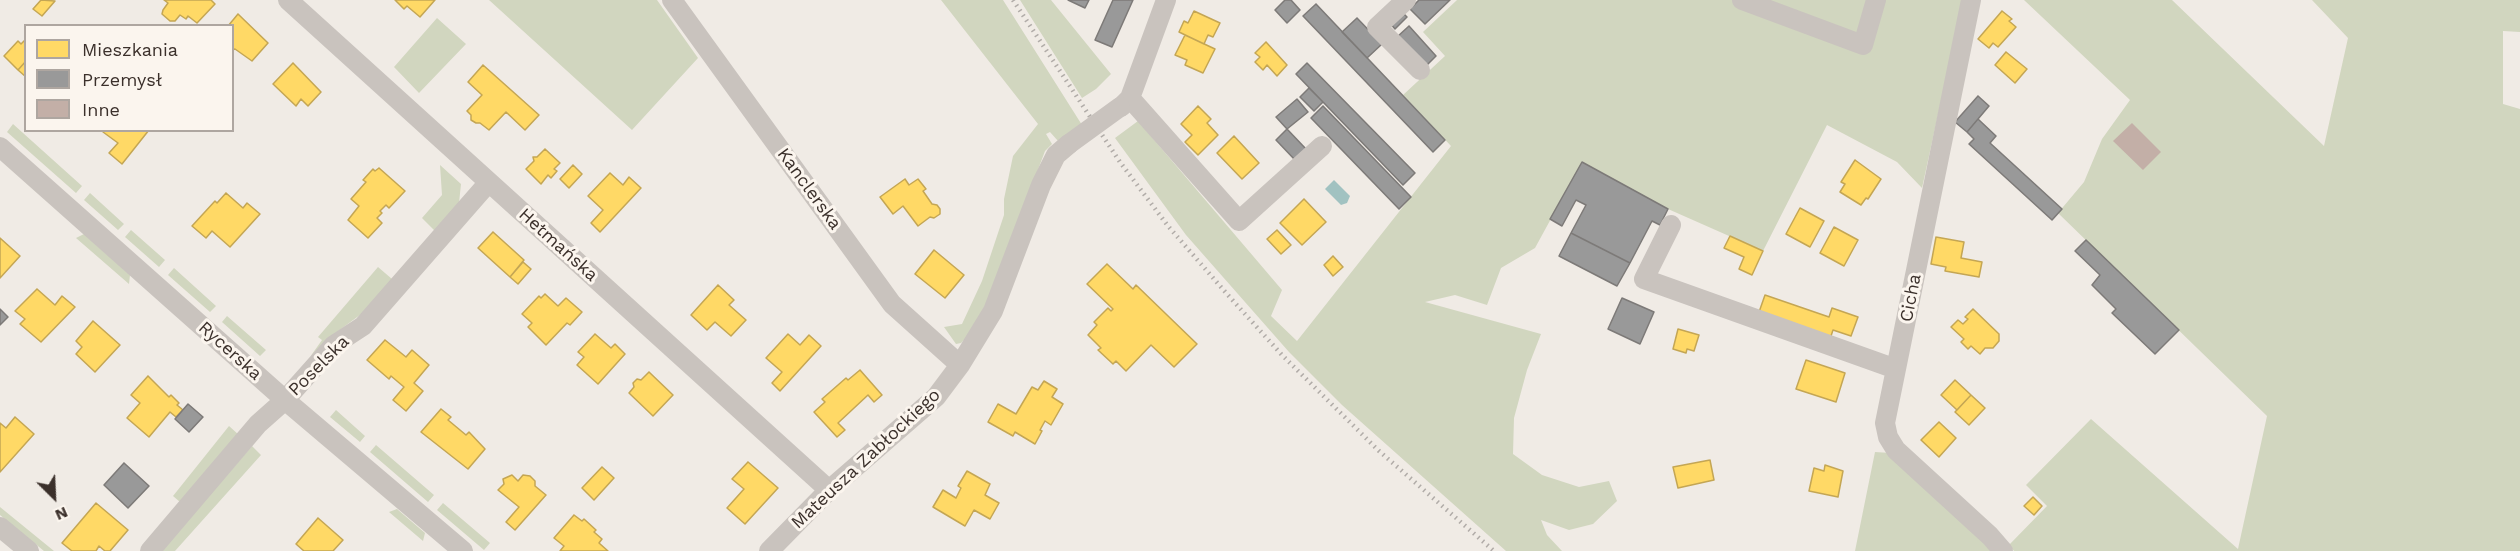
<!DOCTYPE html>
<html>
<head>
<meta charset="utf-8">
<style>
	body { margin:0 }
	#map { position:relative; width:2520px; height:551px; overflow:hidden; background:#f0ebe5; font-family:"Work Sans",sans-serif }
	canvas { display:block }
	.legend { position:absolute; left:24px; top:24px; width:210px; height:108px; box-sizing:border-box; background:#fbf5ee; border:2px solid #aea6a0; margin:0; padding:8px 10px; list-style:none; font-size:18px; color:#3b302b }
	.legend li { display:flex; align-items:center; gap:12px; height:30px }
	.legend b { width:30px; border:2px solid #aea6a0 }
	.north { position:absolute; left:24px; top:467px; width:60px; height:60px; -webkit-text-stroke:4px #fbf5ee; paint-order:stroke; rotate:156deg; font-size:16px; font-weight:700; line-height:24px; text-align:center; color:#3b302b }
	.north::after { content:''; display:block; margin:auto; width:21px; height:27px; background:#3b302b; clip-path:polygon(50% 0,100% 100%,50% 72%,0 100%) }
</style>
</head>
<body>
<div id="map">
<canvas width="2520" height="551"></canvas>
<ul class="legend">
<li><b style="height:16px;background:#ffd966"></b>Mieszkania</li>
<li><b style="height:16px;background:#999"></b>Przemysł</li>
<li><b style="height:16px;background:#c3afa7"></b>Inne</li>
</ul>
<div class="north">N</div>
</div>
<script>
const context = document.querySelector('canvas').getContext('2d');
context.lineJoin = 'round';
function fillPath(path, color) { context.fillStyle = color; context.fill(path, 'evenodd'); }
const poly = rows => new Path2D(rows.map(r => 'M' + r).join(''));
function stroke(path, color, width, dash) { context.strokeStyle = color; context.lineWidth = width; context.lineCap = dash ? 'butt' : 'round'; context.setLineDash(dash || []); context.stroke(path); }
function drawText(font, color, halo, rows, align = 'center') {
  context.font = font + ' "Work Sans",sans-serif'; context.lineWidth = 6; context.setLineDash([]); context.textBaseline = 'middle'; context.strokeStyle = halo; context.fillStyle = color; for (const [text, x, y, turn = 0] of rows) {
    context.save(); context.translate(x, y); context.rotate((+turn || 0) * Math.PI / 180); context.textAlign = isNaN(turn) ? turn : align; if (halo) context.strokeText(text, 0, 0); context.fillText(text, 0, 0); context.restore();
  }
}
fillPath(poly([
	[489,0,657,0,698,58,632,130],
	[941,0,1003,0,1082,125,1058,141,1050,132,1046,134,1052,144,1045,151,986,308,966,338,961,343,956,344,944,327,962,324,982,281,1004,215,1004,199,1013,156,1038,124],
	[1020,0,1051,0,1111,74,1096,89,1082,98],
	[1457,0,1963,0,1922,188,1897,162,1827,125,1763,251,1668,209,1582,162,1535,248,1501,268,1487,305,1455,295,1425,302,1541,334,1527,370,1514,418,1513,454,1542,475,1579,487,1609,481,1617,501,1593,524,1569,530,1541,520,1547,535,1562,551,1506,551,1342,405,1289,352,1186,235,1115,138,1138,121,1282,290,1271,316,1297,341,1451,146,1403,95,1445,56,1423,32],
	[2024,0,2172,0,2324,146,2348,38,2312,0,2520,0,2520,32,2503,31,2503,104,2520,109,2520,551,2014,551,2009,545,2047,506,2026,485,2091,419,2238,549,2267,416,2058,213,2084,182,2102,139,2130,100],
	[437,18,466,44,419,93,394,67],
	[13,124,82,186,76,193,7,132],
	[440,165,461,184,459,203,436,232,422,218,442,195],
	[90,193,124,224,118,230,84,200],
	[131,230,165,260,159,267,125,237],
	[84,234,130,275,129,284,76,238],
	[378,267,392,279,364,312,326,340,310,357,322,340,318,337],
	[174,268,216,306,210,312,168,275],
	[227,316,266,350,260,356,222,322],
	[336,410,365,436,360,442,330,417],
	[229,426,239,435,180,502,173,496],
	[376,445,434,495,428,502,370,452],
	[252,446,261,455,175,551,161,551],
	[1875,452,1891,453,1997,551,1855,551],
	[443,503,490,543,484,550,437,510],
	[0,507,54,551,44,551,0,515],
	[397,509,425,533,423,541,389,512]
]), '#d1d6bf');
fillPath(poly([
	[1334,180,1350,196,1347,203,1341,205,1325,189]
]), '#a1c2c1');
const homes = poly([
	[41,0,55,1,42,16,33,9,41,0],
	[164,0,211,0,215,4,197,23,188,16,186,19,180,15,175,21,170,21,162,14,163,10,168,3,164,0],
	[395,0,435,0,420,17,407,6,404,9,395,0],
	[1194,11,1220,23,1213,37,1208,35,1204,44,1179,32,1184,21,1188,23,1194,11],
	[2002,11,2012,19,2009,21,2016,27,1998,47,1993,43,1989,48,1978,39,2002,11],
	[238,14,268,43,252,61,235,49,232,50,232,26,228,26,238,14],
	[1185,35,1215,49,1203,73,1185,65,1187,60,1175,55,1185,35],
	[26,39,26,61,18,70,4,56,18,41,21,44,26,39],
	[1266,42,1287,65,1277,76,1267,65,1263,70,1255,62,1260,57,1255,53,1266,42],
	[2006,52,2027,69,2015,83,1995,65,2006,52],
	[26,61,26,77,18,70,26,61],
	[293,63,321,92,308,106,301,99,296,106,273,84,293,63],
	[483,65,539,115,525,130,506,112,489,130,480,123,476,123,471,120,471,115,467,111,482,95,468,82,483,65],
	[1198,106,1211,119,1207,123,1218,135,1198,155,1185,142,1192,135,1181,124,1198,106],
	[104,130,149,130,122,164,109,153,118,143,103,132,104,130],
	[1234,136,1259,163,1242,179,1217,153,1234,136],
	[545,149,560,163,554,169,557,171,551,178,548,175,541,184,526,169,534,161,533,157,537,157,545,149],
	[1855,160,1881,179,1868,199,1866,198,1861,205,1840,192,1845,184,1841,182,1855,160],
	[573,165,582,174,569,188,560,179,573,165],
	[379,168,405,191,389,208,386,205,380,211,382,213,377,218,382,223,368,238,348,220,359,206,351,199,366,182,363,180,373,169,375,171,379,168],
	[610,173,623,185,629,177,641,188,600,232,591,223,603,210,588,196,610,173],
	[905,179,909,185,918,179,926,189,923,191,932,204,937,205,940,209,940,214,934,218,930,217,918,226,903,206,893,214,880,197,905,179],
	[226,193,243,208,247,203,260,214,230,247,212,231,206,238,192,226,215,201,217,203,226,193],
	[1304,199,1326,222,1302,245,1280,223,1304,199],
	[1800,208,1824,221,1810,247,1786,234,1800,208],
	[1834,227,1858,240,1844,266,1820,253,1834,227],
	[1277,230,1291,245,1281,254,1267,239,1277,230],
	[493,232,524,260,510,277,478,248,493,232],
	[1730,236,1763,251,1752,275,1739,269,1744,257,1724,248,1730,236],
	[1936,237,1964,242,1961,258,1982,262,1979,277,1945,271,1946,267,1931,264,1936,237],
	[0,238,20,256,0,278,0,238],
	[934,250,964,275,945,298,915,274,934,250],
	[1333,256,1343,267,1333,276,1324,265,1333,256],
	[523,262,531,269,518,284,510,277,523,262],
	[1107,264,1133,289,1136,285,1197,344,1174,367,1151,345,1126,371,1116,361,1113,364,1098,350,1101,348,1088,335,1097,325,1094,322,1108,308,1111,311,1113,309,1087,284,1107,264],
	[718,285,734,300,729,305,746,320,731,336,715,322,707,330,691,315,718,285],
	[37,289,55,305,62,296,75,307,41,342,20,324,25,319,15,311,37,289],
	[545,294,558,306,566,298,582,312,570,325,567,323,546,345,528,327,532,323,522,314,539,296,541,298,545,294],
	[1765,295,1829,317,1832,308,1858,317,1851,336,1833,330,1830,339,1758,315,1765,295],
	[1973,309,1999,334,1999,341,1993,348,1985,348,1980,354,1971,346,1968,349,1961,342,1964,339,1951,327,1958,320,1963,324,1968,319,1965,317,1973,309],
	[93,321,120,345,95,372,76,354,82,347,76,341,93,321],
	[1678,329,1699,335,1694,351,1687,349,1686,353,1673,349,1678,329],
	[595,334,611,348,615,344,625,354,598,384,577,365,584,357,578,352,595,334],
	[788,334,800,345,809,335,821,346,780,391,772,383,782,372,766,358,788,334],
	[385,340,406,357,412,350,429,365,414,383,423,391,406,411,393,400,404,387,391,376,389,379,367,360,385,340],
	[1806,360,1845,373,1836,402,1796,389,1806,360],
	[860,370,882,395,874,402,868,395,838,423,845,430,837,437,814,412,825,402,822,399,846,378,848,380,860,370],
	[649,372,673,395,653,416,629,393,634,387,633,383,637,379,641,380,649,372],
	[148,376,169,397,171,395,179,403,177,405,183,410,176,417,170,412,149,437,127,418,140,403,131,395,148,376],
	[1955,380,1971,395,1957,410,1941,395,1955,380],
	[1044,381,1057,389,1052,397,1063,404,1051,425,1045,421,1040,430,1042,431,1035,444,1015,432,1013,436,988,422,998,404,1016,414,1032,387,1038,390,1044,381],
	[1971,395,1985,408,1969,425,1955,412,1971,395],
	[441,409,451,417,448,420,466,435,469,432,485,449,468,469,421,432,441,409],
	[15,417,34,434,0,472,0,423,6,428,15,417],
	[1939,422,1956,438,1939,457,1921,440,1939,422],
	[1710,460,1714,480,1678,488,1673,467,1710,460],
	[748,462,778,488,745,524,727,508,744,489,732,479,748,462],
	[1825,465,1843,471,1838,497,1809,491,1814,468,1824,471,1825,465],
	[602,467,614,478,594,500,582,488,602,467],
	[967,471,990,484,985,495,999,503,990,519,974,510,965,526,933,507,943,490,956,498,961,488,958,486,967,471],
	[512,475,518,481,523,475,530,476,535,481,535,486,546,495,515,530,506,522,519,507,498,490,504,484,503,479,512,475],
	[2033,497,2042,506,2034,515,2024,506,2033,497],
	[96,503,128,530,110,551,105,551,99,546,96,551,72,551,62,543,96,503],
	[574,515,582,521,584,519,596,530,594,532,602,539,599,543,608,551,560,551,564,546,554,538,574,515],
	[318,518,343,540,333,551,304,551,296,544,318,518]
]);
fillPath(homes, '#ffd966');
stroke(homes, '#c4a654', 1.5);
const industry = poly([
	[1068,0,1089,0,1085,8,1068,0],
	[1113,0,1133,0,1112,47,1095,40,1113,0],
	[1285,0,1291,0,1300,10,1287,23,1275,10,1285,0],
	[1419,0,1450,0,1425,24,1410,9,1419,0],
	[1316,4,1445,140,1433,152,1303,16,1316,4],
	[1401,11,1407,17,1395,29,1389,22,1401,11],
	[1357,18,1382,44,1367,58,1342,32,1357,18],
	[1409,26,1436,56,1425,67,1397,37,1409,26],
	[1307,63,1415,173,1403,185,1296,74,1307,63],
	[1309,88,1323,102,1314,111,1300,97,1309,88],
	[1978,96,1989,106,1967,132,1955,122,1978,96],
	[1297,99,1308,112,1287,129,1276,117,1297,99],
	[1323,106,1411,197,1399,209,1311,118,1323,106],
	[1978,119,1996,136,1990,143,2062,209,2052,220,1969,144,1974,139,1967,132,1978,119],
	[1287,129,1306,149,1295,160,1276,140,1287,129],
	[1582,162,1668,209,1660,225,1652,221,1630,263,1571,233,1586,205,1576,200,1562,226,1550,219,1582,162],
	[1571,233,1630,263,1617,286,1559,256,1571,233],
	[2086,240,2179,330,2155,354,2112,313,2116,309,2092,285,2100,275,2075,251,2086,240],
	[1622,298,1654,312,1640,344,1608,329,1622,298],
	[0,309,8,317,0,325,0,309],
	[188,404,203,417,189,432,175,419,188,404],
	[124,463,149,486,128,508,104,485,124,463]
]);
fillPath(industry, '#999');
stroke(industry, '#7d7a78', 1.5);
fillPath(poly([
	[2132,123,2161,152,2143,170,2113,141]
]), '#c3afa7');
stroke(poly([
	[288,0,829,490],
	[672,0,892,304,960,365],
	[1406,0,1377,27,1420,70],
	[1742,0,1863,45,1876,0],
	[1971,0,1885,423,1888,437,1896,450,1990,536,2003,551],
	[1130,98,1239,221,1322,146],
	[1121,107,1130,98,1166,0],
	[0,147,285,400,463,551],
	[1671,225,1644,279,1896,369],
	[0,527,29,551],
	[150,551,258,424,285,400,334,345,363,326,489,182],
	[769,551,829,490,936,397,960,365,993,311,1041,185,1056,155,1069,144]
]), '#c9c3be', 20);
stroke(poly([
	[1013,0,1120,162,1168,226,1227,294,1282,355,1379,451,1494,551]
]), '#b1aca8', 4.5, [1.5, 4.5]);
stroke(poly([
	[1069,144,1120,107]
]), '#c9c3be', 20);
drawText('18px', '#3b302b', '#fbf5ee', [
	["Kanclerska",809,189,54],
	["Hetmańska",558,245,42],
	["Cicha",1911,298,-79],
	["Rycerska",230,351,42],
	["Poselska",319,366,-45],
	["Mateusza Zabłockiego",866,459,-43]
]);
</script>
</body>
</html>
